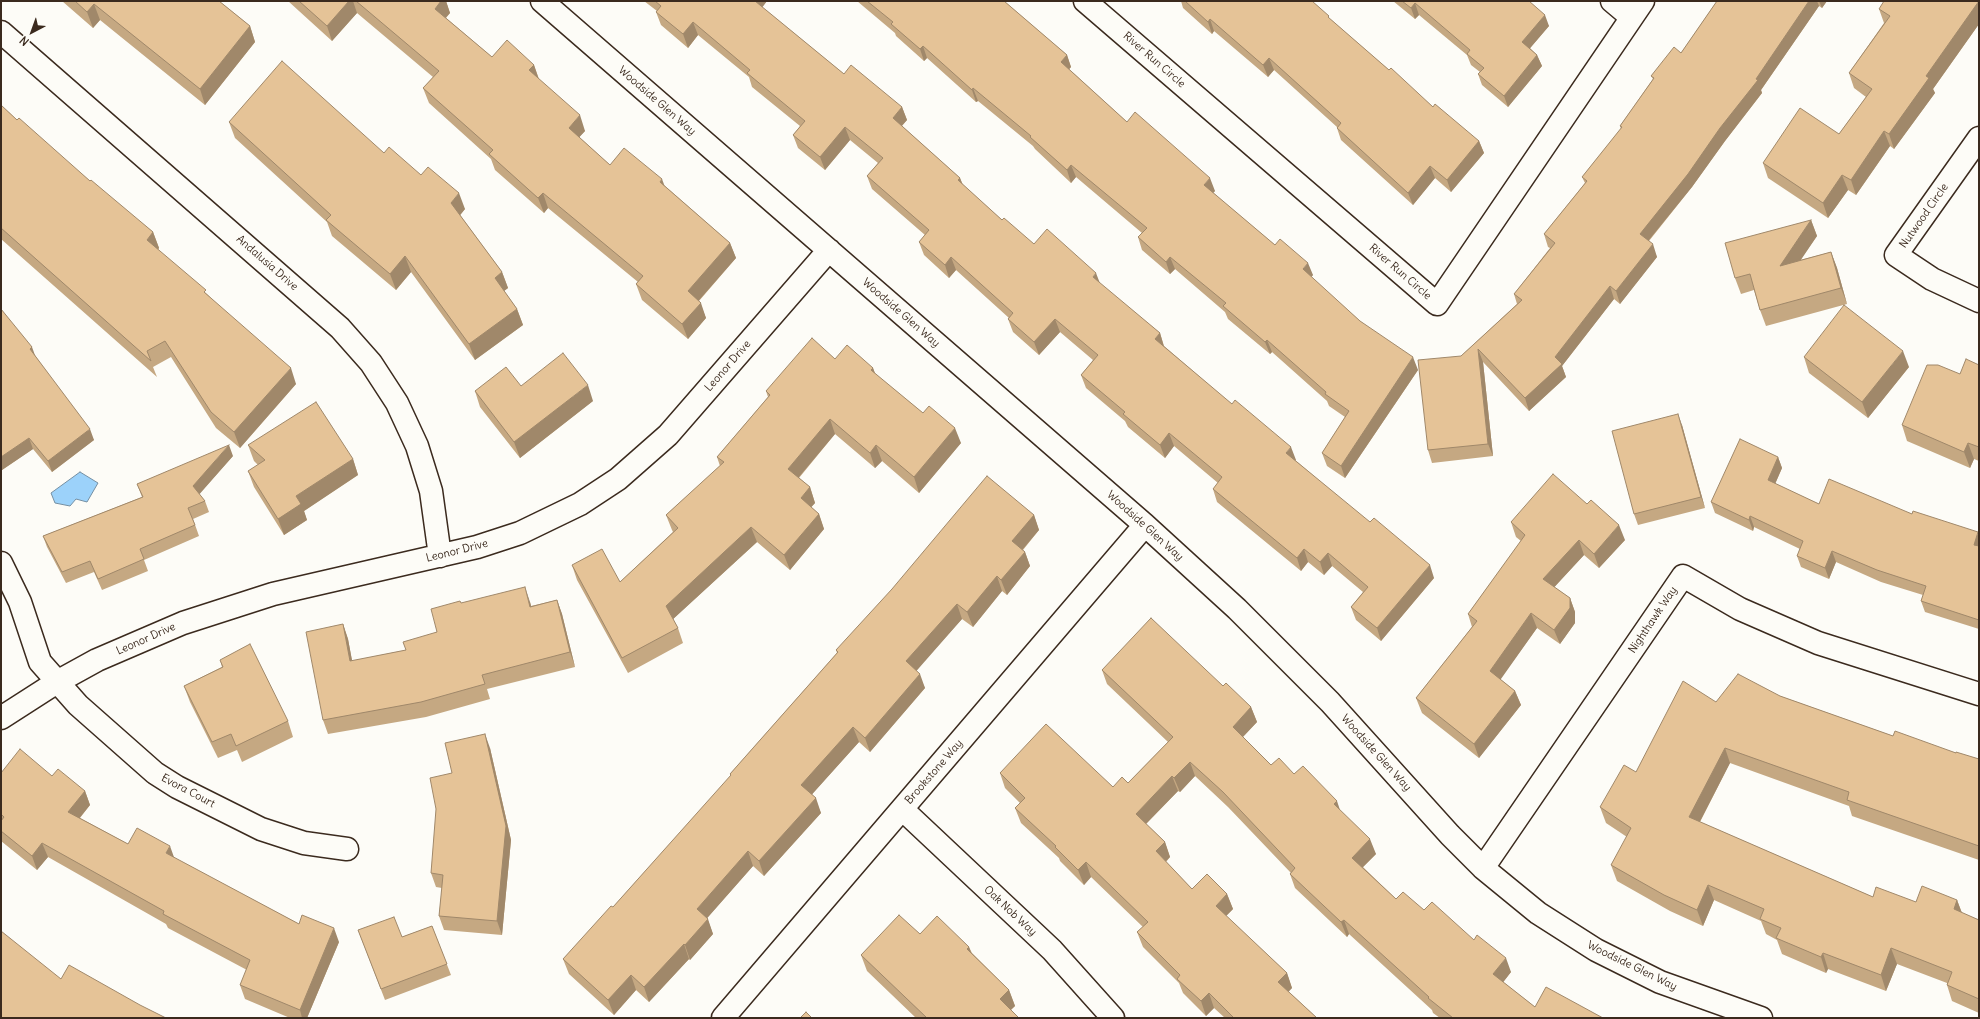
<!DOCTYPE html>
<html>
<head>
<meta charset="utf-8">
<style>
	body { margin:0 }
	#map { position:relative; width:1980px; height:1019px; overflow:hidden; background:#fdfcf7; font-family:Delius,sans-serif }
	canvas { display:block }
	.frame { position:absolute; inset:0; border:2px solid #3b2a1e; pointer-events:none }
	.north { position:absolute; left:12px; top:12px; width:40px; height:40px; -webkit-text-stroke:3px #fdfcf7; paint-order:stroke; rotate:221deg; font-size:11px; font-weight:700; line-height:16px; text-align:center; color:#3b2a1e }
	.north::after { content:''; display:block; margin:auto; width:14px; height:18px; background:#3b2a1e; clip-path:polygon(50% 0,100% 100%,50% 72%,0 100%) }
</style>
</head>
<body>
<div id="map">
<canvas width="1980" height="1019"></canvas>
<div class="frame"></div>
<div class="north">N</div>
</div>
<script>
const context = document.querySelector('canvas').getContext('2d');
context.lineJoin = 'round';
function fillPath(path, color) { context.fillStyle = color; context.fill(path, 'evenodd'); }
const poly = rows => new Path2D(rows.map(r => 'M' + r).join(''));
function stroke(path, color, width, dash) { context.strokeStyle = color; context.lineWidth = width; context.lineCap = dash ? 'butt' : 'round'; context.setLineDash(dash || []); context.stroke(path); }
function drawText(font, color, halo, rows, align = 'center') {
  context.font = font + ' Delius,sans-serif'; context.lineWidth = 3; context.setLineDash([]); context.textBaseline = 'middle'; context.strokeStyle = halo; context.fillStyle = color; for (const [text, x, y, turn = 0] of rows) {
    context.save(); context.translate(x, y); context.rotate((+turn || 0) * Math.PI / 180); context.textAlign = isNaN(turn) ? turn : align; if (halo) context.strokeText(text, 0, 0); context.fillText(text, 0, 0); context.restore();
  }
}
const water = poly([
	[80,472,98,483,87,502,76,499,70,506,55,503,51,493,80,472]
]);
fillPath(water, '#9cd2fa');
stroke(water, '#758fa2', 1);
const minor = poly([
	[542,1,1145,525,1237,609,1330,702,1450,835,1483,868,1538,913,1596,950,1660,982,1761,1018],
	[1085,1,1437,304,1643,1],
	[1612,1,1631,17],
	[1,32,340,328,371,363,397,403,417,446,431,491,440,556],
	[1979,138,1896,255,1932,279,1979,301],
	[1,563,20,602,40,662,78,705,155,773,177,787,261,829,304,843,347,849],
	[1,718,57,682,97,660,183,623,273,594,477,547,520,533,580,504,618,479,668,435,829,250],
	[902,809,1052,950,1113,1018],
	[1483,868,1683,576,1740,609,1818,643,1979,694],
	[723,1018,1145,525]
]);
stroke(minor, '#3b2a1e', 25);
stroke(minor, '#fdfcf7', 22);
fillPath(poly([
	[62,1,219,1,250,26,255,42,205,105,100,20,93,28],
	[288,1,446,1,450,13,446,18,492,57,534,65,539,79,585,131,579,137,610,165,665,186,730,243,736,258,699,301,706,318,688,339,642,300,636,284,638,282,548,208,544,213,495,170,491,159,429,103,423,88,433,77,357,13,332,41],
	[644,1,767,1,762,7,844,74,902,107,907,120,902,126,960,178,963,185,1002,220,1034,244,1099,283,1160,333,1164,346,1296,460,1295,460,1434,578,1381,641,1356,620,1351,607,1363,592,1332,566,1324,575,1308,562,1301,571,1217,502,1213,489,1218,483,1174,446,1165,458,1128,427,1125,421,1086,388,1081,375,1093,360,1060,332,1039,355,1013,332,1008,319,1009,318,956,270,949,278,924,255,919,242,925,235,872,189,867,176,878,163,850,140,825,170,798,148,793,135,800,126,752,87,749,77,698,35,688,48,661,25,656,12,657,11],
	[857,1,1004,1,1067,55,1071,67,1069,69,1127,122,1215,191,1213,193,1275,245,1313,275,1311,277,1360,321,1418,370,1345,478,1327,466,1322,453,1345,417,1329,406,1327,401,1272,352,1270,354,1228,319,1225,312,1175,269,1170,274,1142,250,1138,237,1142,233,1076,177,1071,183,1035,149,1033,146,978,101,976,102,927,58,924,61,896,36,895,33],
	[1181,1,1312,1,1330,19,1389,70,1433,107,1479,141,1484,153,1451,192,1435,178,1413,205,1341,140,1337,128,1337,127,1274,70,1268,77,1214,31,1212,34,1183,8],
	[1393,1,1529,1,1549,26,1530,48,1537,55,1542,66,1508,107,1482,85,1478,74,1480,72,1471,65,1467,55,1419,15,1415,19],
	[1717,1,1827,1,1822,8,1819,6,1761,90,1762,93,1725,141,1692,187,1649,241,1657,257,1620,304,1614,299,1562,366,1566,377,1529,411,1483,362,1493,456,1432,463,1428,450,1461,356,1517,304,1514,294,1550,248,1548,247,1544,234,1585,183,1582,177,1621,129,1620,126,1653,79,1651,76,1681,53],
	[1979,1,1979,24,1933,89,1935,93,1894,149,1890,146,1856,195,1848,190,1828,218,1768,178,1763,163,1839,134,1866,97,1854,88,1849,73,1884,23,1879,9],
	[1,105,17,120,90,181,153,232,159,248,158,250,208,295,296,384,240,448,216,428,171,357,153,367,157,377,1,239],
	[229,122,384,153,421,175,465,209,460,215,502,272,508,288,504,291,517,309,523,325,475,360,411,272,396,290,332,236,327,222,235,138],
	[1811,220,1817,236,1800,260,1831,252,1837,268,1847,304,1766,326,1760,310,1754,290,1741,294,1735,278],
	[1,309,34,354,94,440,52,472,33,449,2,470,1,469],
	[1804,357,1909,367,1868,418,1809,373],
	[835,359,873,368,875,374,923,413,961,443,919,493,882,461,875,468,835,434,799,478,810,487,815,503,811,507,819,514,824,529,790,570,757,542,673,619,678,628,683,643,628,673,577,580,572,565,620,582,673,532,672,530,666,515,720,466,717,457,768,397,766,391],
	[1979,365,1979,461,1974,459,1970,468,1907,441,1902,425,1960,374],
	[521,386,593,401,520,458,480,407,475,391],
	[1682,425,1705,508,1638,525,1634,514],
	[248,445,353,459,358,475,304,511,307,520,284,535,254,487,248,471,258,465,254,461],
	[233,456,199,494,205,501,209,512,193,519,199,536,144,560,148,571,102,590,94,572,66,583,47,547,43,536,142,497,137,484],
	[1778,457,1782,468,1775,484,1819,504,1912,514,1979,536,1979,629,1925,612,1921,601,1923,595,1881,582,1836,562,1829,579,1801,567,1797,556,1800,549,1754,527,1753,531,1715,513,1711,502],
	[1034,515,1039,530,1023,550,1025,552,1030,566,1007,595,1002,591,973,627,962,619,916,670,925,688,870,752,859,742,812,794,821,813,764,876,753,866,707,918,713,934,690,960,689,959,649,1002,636,990,614,1015,569,974,563,959,613,907,731,776,730,774,837,653,836,650],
	[1511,522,1625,540,1599,568,1584,555,1554,587,1570,598,1575,612,1575,623,1560,644,1537,628,1500,679,1515,691,1521,705,1479,758,1422,713,1416,698,1472,627,1468,614,1521,541,1516,537],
	[557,600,562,614,575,667,487,689,490,699,426,717,328,734,323,720,343,624,348,639,352,661,406,650,437,632,461,603,530,602,531,606],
	[220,660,288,721,293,737,242,762,237,750,218,758,190,702,184,686,222,667],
	[1102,670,1223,686,1251,707,1257,722,1243,737,1271,765,1294,774,1340,810,1376,854,1363,867,1396,899,1424,910,1474,940,1511,972,1503,982,1535,1007,1603,1018,1440,1018,1433,1013,1432,1010,1349,934,1347,937,1295,888,1290,874,1291,873,1228,807,1195,776,1180,792,1178,791,1146,824,1165,842,1170,857,1166,862,1192,889,1227,894,1233,909,1226,916,1287,973,1292,988,1288,991,1317,1018,1225,1018,1214,1008,1206,1016,1183,993,1179,983,1143,947,1137,932,1143,927,1091,877,1084,885,1060,861,1059,858,1021,823,1015,808,1020,803,1005,788,1000,773,1113,787,1128,783,1168,742,1107,684],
	[1780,696,1893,736,1979,759,1979,860,1852,816,1849,806,1730,763,1700,822,1873,897,1916,902,1957,900,1962,913,1979,920,1979,1013,1952,1001,1947,985,1947,983,1897,964,1886,991,1828,969,1826,973,1782,954,1777,940,1766,934,1761,921,1714,900,1703,926,1670,911,1617,881,1611,865,1627,837,1606,823,1600,807,1636,772,1716,702],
	[490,748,511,840,502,935,444,930,439,916,442,888,436,887,431,873,452,773],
	[1,773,52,776,85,791,90,805,80,818,128,844,174,858,299,924,339,942,307,1018,290,1018,245,999,240,985,247,970,168,928,166,924,48,857,37,870,1,841],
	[432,926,451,975,385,1000,358,930,402,937],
	[920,934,969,947,972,953,1009,990,1015,1006,1011,1010,1019,1018,916,1018,867,971,861,955]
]), '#c5a882');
fillPath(poly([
	[349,1,353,1,357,13,332,41,327,26],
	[441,1,446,1,450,13,440,24,435,9],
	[754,1,767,1,758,13],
	[1809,1,1817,1,1819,6,1761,90,1762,93,1725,141,1692,187,1644,246,1640,234,1720,128,1756,79],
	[1819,1,1827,1,1822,8],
	[1979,1,1979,24,1933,89,1935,93,1894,149,1889,134,1926,76],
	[1415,3,1419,15,1415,19,1411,8],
	[94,4,100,20,93,28,87,12],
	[1545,15,1549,26,1526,53,1522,42],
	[1210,19,1214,31,1212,34,1208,22],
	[693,22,698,35,688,48,683,34],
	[250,26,255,42,205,105,200,89],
	[923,46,927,58,924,61,920,49],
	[1067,55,1071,67,1065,74,1061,62],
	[1537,55,1542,66,1508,107,1504,96],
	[1269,58,1274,70,1268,77,1263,65],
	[534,65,539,80,529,70],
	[973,88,978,101,976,102,972,90],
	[902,107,907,120,897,131,893,118],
	[580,115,585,131,574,143,569,128],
	[845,127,850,140,825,170,820,157],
	[1884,131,1890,146,1856,195,1851,180],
	[1479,141,1484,153,1451,192,1447,180],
	[1071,165,1076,177,1071,183,1067,170],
	[1430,166,1435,178,1413,205,1408,193],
	[1842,175,1848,190,1828,218,1823,203],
	[960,178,965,191,958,180],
	[1210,178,1215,191,1208,198,1204,185],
	[662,179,668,195,660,182],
	[459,193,465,209,457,219,451,203],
	[543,193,548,208,544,213,538,198],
	[1811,220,1817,236,1786,282,1780,266],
	[153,232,159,248,152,256,147,240],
	[730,243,736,258,693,307,688,291],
	[1653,244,1657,257,1620,304,1616,291],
	[1831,252,1837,268,1847,304,1841,288],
	[405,256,411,272,396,290,390,274],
	[951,257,956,270,949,278,945,265],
	[1170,257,1175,269,1170,274,1166,262],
	[1308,263,1313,275,1307,282,1303,269],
	[502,272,508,288,500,294,495,278],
	[1096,273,1101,286,1093,277],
	[1610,286,1614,299,1562,366,1566,377,1529,411,1525,398,1555,357],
	[701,303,706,318,688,339,682,324],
	[517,309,523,325,475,360,469,344],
	[1055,319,1060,332,1039,355,1034,342],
	[1160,333,1164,347,1155,339],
	[1267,340,1272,352,1270,354,1265,342],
	[32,347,36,358,30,349],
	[1478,349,1483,362,1493,456,1488,444],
	[1903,351,1909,367,1868,418,1862,402],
	[1413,357,1418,370,1345,478,1341,466],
	[291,368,296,384,240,448,234,432],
	[873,368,879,383,871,370],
	[588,385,593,401,520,458,514,442],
	[1678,414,1682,425,1705,508,1701,497],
	[830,419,835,434,793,484,788,469],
	[955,428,961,443,919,493,914,477],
	[90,429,94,440,52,472,48,461],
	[1169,433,1174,446,1165,458,1160,445],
	[29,438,33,449,2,470,1,467,1,457],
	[1968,443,1974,459,1970,468,1964,452],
	[229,445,233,456,197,497,193,486],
	[876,445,882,461,875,468,870,453],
	[1291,447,1296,460,1291,466,1286,453],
	[1778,457,1782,468,1772,491,1768,480],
	[353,459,358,475,304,511,307,520,284,535,278,519,296,496],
	[810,487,815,503,806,513,801,498],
	[819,514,824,529,790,570,784,555],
	[1034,515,1039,530,1017,556,1012,541],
	[1750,516,1754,527,1753,531,1749,520],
	[1619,525,1625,540,1599,568,1594,554],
	[751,527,757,542,671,621,666,606],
	[1978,532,1979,536,1979,551,1974,545],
	[1579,540,1584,555,1549,593,1543,579],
	[1304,549,1308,562,1301,571,1297,558],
	[1832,551,1836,562,1829,579,1825,568],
	[1025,552,1030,566,1007,595,1001,580],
	[1328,553,1332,566,1324,575,1320,562],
	[1430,565,1434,578,1381,641,1377,628],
	[997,576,1002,591,973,627,967,612],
	[525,587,530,602,535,621,530,607],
	[1570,598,1575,612,1575,623,1560,644,1554,630],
	[557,600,562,614,575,667,570,652],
	[957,604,962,619,912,676,906,661],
	[1531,613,1537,628,1496,686,1490,671],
	[343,624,348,639,355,676,350,661],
	[920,674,925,688,870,752,865,738],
	[1515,691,1521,705,1479,758,1474,744],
	[1251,707,1257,722,1238,742,1233,727],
	[853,727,859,742,807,800,801,785],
	[485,734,490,748,511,840,502,935,497,921],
	[1725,748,1730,763,1694,833,1689,817],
	[1190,762,1195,776,1180,792,1174,778],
	[1172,776,1178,791,1141,829,1136,814],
	[85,791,90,805,73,826,68,812],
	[816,798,821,813,764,876,759,861],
	[1337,801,1342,816,1334,804],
	[1370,839,1376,854,1358,872,1352,858],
	[1165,842,1170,857,1161,866,1156,851],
	[42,843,48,857,37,870,32,856],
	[170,846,175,860,166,853],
	[748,851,753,866,702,924,697,909],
	[1086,862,1091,877,1084,885,1078,870],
	[1708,885,1714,900,1703,926,1697,910],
	[1227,894,1233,909,1221,921,1216,906],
	[1957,900,1963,916,1954,909],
	[708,919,713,934,690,960,685,945],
	[1344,920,1349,934,1347,937,1341,922],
	[334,928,339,942,307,1018,302,1018,300,1010],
	[684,944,689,959,649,1002,644,987],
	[969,947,975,963,967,949],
	[1891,948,1897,964,1886,991,1881,975],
	[1823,953,1828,969,1826,973,1821,957],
	[1506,958,1511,972,1498,989,1493,974],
	[1287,973,1292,988,1284,997,1278,982],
	[631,975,636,990,614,1015,608,1000],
	[1009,990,1015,1006,1005,1015,1000,999],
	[1209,993,1214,1008,1206,1016,1201,1001]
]), '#a0886a');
const building = poly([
	[75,1,219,1,250,26,200,89,94,4,87,12,75,1],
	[299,1,349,1,327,26,299,1],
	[356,1,441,1,435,9,492,57,507,40,534,65,529,70,580,115,569,128,610,165,624,148,662,179,660,182,730,243,688,291,701,303,682,324,636,284,643,276,543,193,538,198,489,154,493,150,423,88,439,71,356,1],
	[655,1,755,1,844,74,851,65,902,107,893,118,960,178,958,180,1002,220,1004,218,1034,244,1047,229,1096,273,1093,277,1160,333,1155,339,1232,404,1235,400,1291,447,1286,453,1370,522,1374,518,1430,565,1377,628,1351,607,1368,587,1328,553,1320,562,1304,549,1297,558,1213,489,1222,477,1169,433,1160,445,1123,414,1125,412,1081,375,1098,355,1055,319,1034,342,1008,319,1013,313,951,257,945,265,919,242,929,230,867,176,883,158,845,127,820,157,793,135,805,121,747,73,750,70,693,22,683,34,656,12,661,6,655,1],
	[867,1,1004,1,1067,55,1061,62,1127,122,1135,112,1210,178,1204,185,1275,245,1280,239,1308,263,1303,269,1360,321,1413,357,1341,466,1322,453,1349,411,1325,394,1326,392,1267,340,1265,342,1223,306,1226,303,1170,257,1166,262,1138,237,1147,228,1071,165,1067,170,1030,137,1031,136,973,88,972,90,923,46,920,49,891,24,893,22,867,1],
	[1185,1,1312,1,1329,16,1328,17,1389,70,1391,68,1433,107,1435,104,1479,141,1447,180,1430,166,1408,193,1337,128,1341,123,1269,58,1263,65,1210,19,1208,22,1185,1],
	[1402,1,1529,1,1545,15,1522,42,1537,55,1504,96,1478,74,1484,68,1467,54,1470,50,1415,3,1411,8,1402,1],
	[1717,1,1809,1,1756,79,1758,80,1720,128,1688,174,1640,234,1653,244,1616,291,1610,286,1555,357,1562,364,1525,398,1478,349,1488,444,1428,450,1418,360,1461,356,1522,300,1514,294,1555,243,1544,234,1587,181,1582,177,1622,127,1620,126,1654,78,1651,76,1674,47,1681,53,1717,1],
	[1884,1,1979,1,1926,76,1929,78,1889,134,1884,131,1851,180,1842,175,1823,203,1763,163,1800,108,1839,134,1872,89,1849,73,1890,16,1879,9,1884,1],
	[282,61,384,153,389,147,421,175,428,167,459,193,451,203,502,272,495,278,517,309,469,344,405,256,390,274,326,220,331,215,229,122,282,61],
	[1,105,17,120,19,118,90,181,91,180,153,232,147,240,206,290,204,292,291,368,234,432,211,412,165,341,147,351,151,361,1,228,1,105],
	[1811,220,1780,266,1831,252,1841,288,1760,310,1750,274,1735,278,1725,243,1811,220],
	[1844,305,1903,351,1862,402,1804,357,1844,305],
	[1,309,32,347,30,349,90,429,48,461,29,438,1,457,1,309],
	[812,338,835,359,847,345,873,368,871,370,923,413,929,406,955,428,914,477,876,445,870,453,830,419,788,469,810,487,801,498,819,514,784,555,751,527,666,606,678,628,622,658,572,565,602,549,620,582,678,528,666,515,724,462,717,457,770,395,766,391,812,338],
	[563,353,588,385,514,442,475,391,506,367,521,386,563,353],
	[1966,359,1979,365,1979,447,1968,443,1964,452,1902,425,1927,365,1938,365,1960,374,1966,359],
	[316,402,353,459,296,496,301,504,278,519,248,471,265,460,248,445,316,402],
	[1678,414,1701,497,1634,514,1612,431,1678,414],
	[1740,439,1778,457,1768,480,1819,504,1829,479,1912,514,1913,511,1978,532,1974,545,1979,546,1979,620,1921,601,1926,586,1877,570,1832,551,1825,568,1797,556,1803,541,1750,516,1749,520,1711,502,1740,439],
	[229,445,193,486,205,501,188,508,195,525,140,549,144,559,98,579,90,561,62,572,43,536,143,497,137,484,229,445],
	[1553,474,1587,504,1591,500,1619,525,1594,554,1579,540,1543,579,1570,598,1570,608,1554,630,1531,613,1490,671,1515,691,1474,744,1416,698,1477,621,1468,614,1525,535,1511,522,1553,474],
	[987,476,1034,515,1012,541,1025,552,1001,580,997,576,967,612,957,604,906,661,920,674,865,738,853,727,801,785,816,798,759,861,748,851,697,909,708,919,685,945,684,944,644,987,631,975,608,1000,563,959,611,906,613,907,731,775,730,774,838,652,836,650,892,589,987,476],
	[525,587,530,607,557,600,570,652,482,675,485,684,421,702,323,720,306,632,343,624,350,661,406,650,403,642,437,632,431,609,460,601,461,603,525,587],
	[1151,618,1223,686,1226,683,1251,707,1233,727,1271,765,1279,758,1294,774,1303,766,1337,801,1334,804,1370,839,1352,858,1396,899,1403,892,1424,910,1432,902,1474,940,1477,935,1506,958,1493,974,1535,1007,1546,987,1603,1018,1453,1018,1428,998,1429,997,1344,920,1341,922,1290,874,1295,868,1223,792,1190,762,1174,778,1172,776,1136,814,1165,842,1156,851,1192,889,1207,874,1227,894,1216,906,1287,973,1278,982,1317,1018,1234,1018,1209,993,1201,1001,1177,979,1180,975,1137,932,1148,922,1086,862,1078,870,1055,847,1056,846,1015,808,1025,798,1000,773,1046,724,1113,787,1122,777,1128,783,1173,737,1102,670,1151,618],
	[250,644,288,721,236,746,231,734,212,742,184,686,223,667,220,660,250,644],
	[1738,674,1780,696,1893,736,1895,731,1956,753,1956,752,1979,759,1979,846,1847,800,1849,792,1725,748,1689,817,1873,897,1876,887,1916,902,1922,886,1957,900,1954,909,1979,920,1979,999,1947,985,1952,972,1891,948,1881,975,1823,953,1821,957,1776,938,1781,928,1760,919,1764,909,1708,885,1697,910,1664,895,1611,865,1631,828,1600,807,1624,765,1636,772,1683,681,1716,702,1738,674],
	[485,734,506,826,497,921,439,916,443,875,431,873,436,809,430,778,452,773,445,743,485,734],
	[20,749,52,776,58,769,85,791,68,812,128,844,137,828,170,846,166,853,299,924,302,915,334,928,300,1010,240,985,250,960,163,914,164,911,42,843,32,856,1,831,1,821,4,817,1,814,1,773,20,749],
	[899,915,920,934,937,916,969,947,967,949,1009,990,1000,999,1019,1018,927,1018,861,955,899,915],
	[394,917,402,937,432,926,447,964,381,989,358,930,394,917],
	[1,931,61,979,69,965,140,1005,166,1018,1,1018,1,931],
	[806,1012,812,1018,800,1018,806,1012]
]);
fillPath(building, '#e5c397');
stroke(building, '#a0886a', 1);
drawText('11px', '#3b2a1e', '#fdfcf7', [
	["River Run Circle",1154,60,41],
	["Woodside Glen Way",657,101,41],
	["Nutwood Circle",1924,216,-55],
	["Andalusia Drive",267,263,41],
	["River Run Circle",1400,272,41],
	["Woodside Glen Way",901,313,41],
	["Leonor Drive",728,366,-49],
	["Woodside Glen Way",1145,526,42],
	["Leonor Drive",457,551,-14],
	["Nighthawk Way",1653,620,-56],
	["Leonor Drive",146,639,-24],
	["Woodside Glen Way",1376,753,48],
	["Brookstone Way",934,772,-49],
	["Evora Court",188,791,28],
	["Oak Nob Way",1010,911,43],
	["Woodside Glen Way",1632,966,26]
]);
</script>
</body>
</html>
